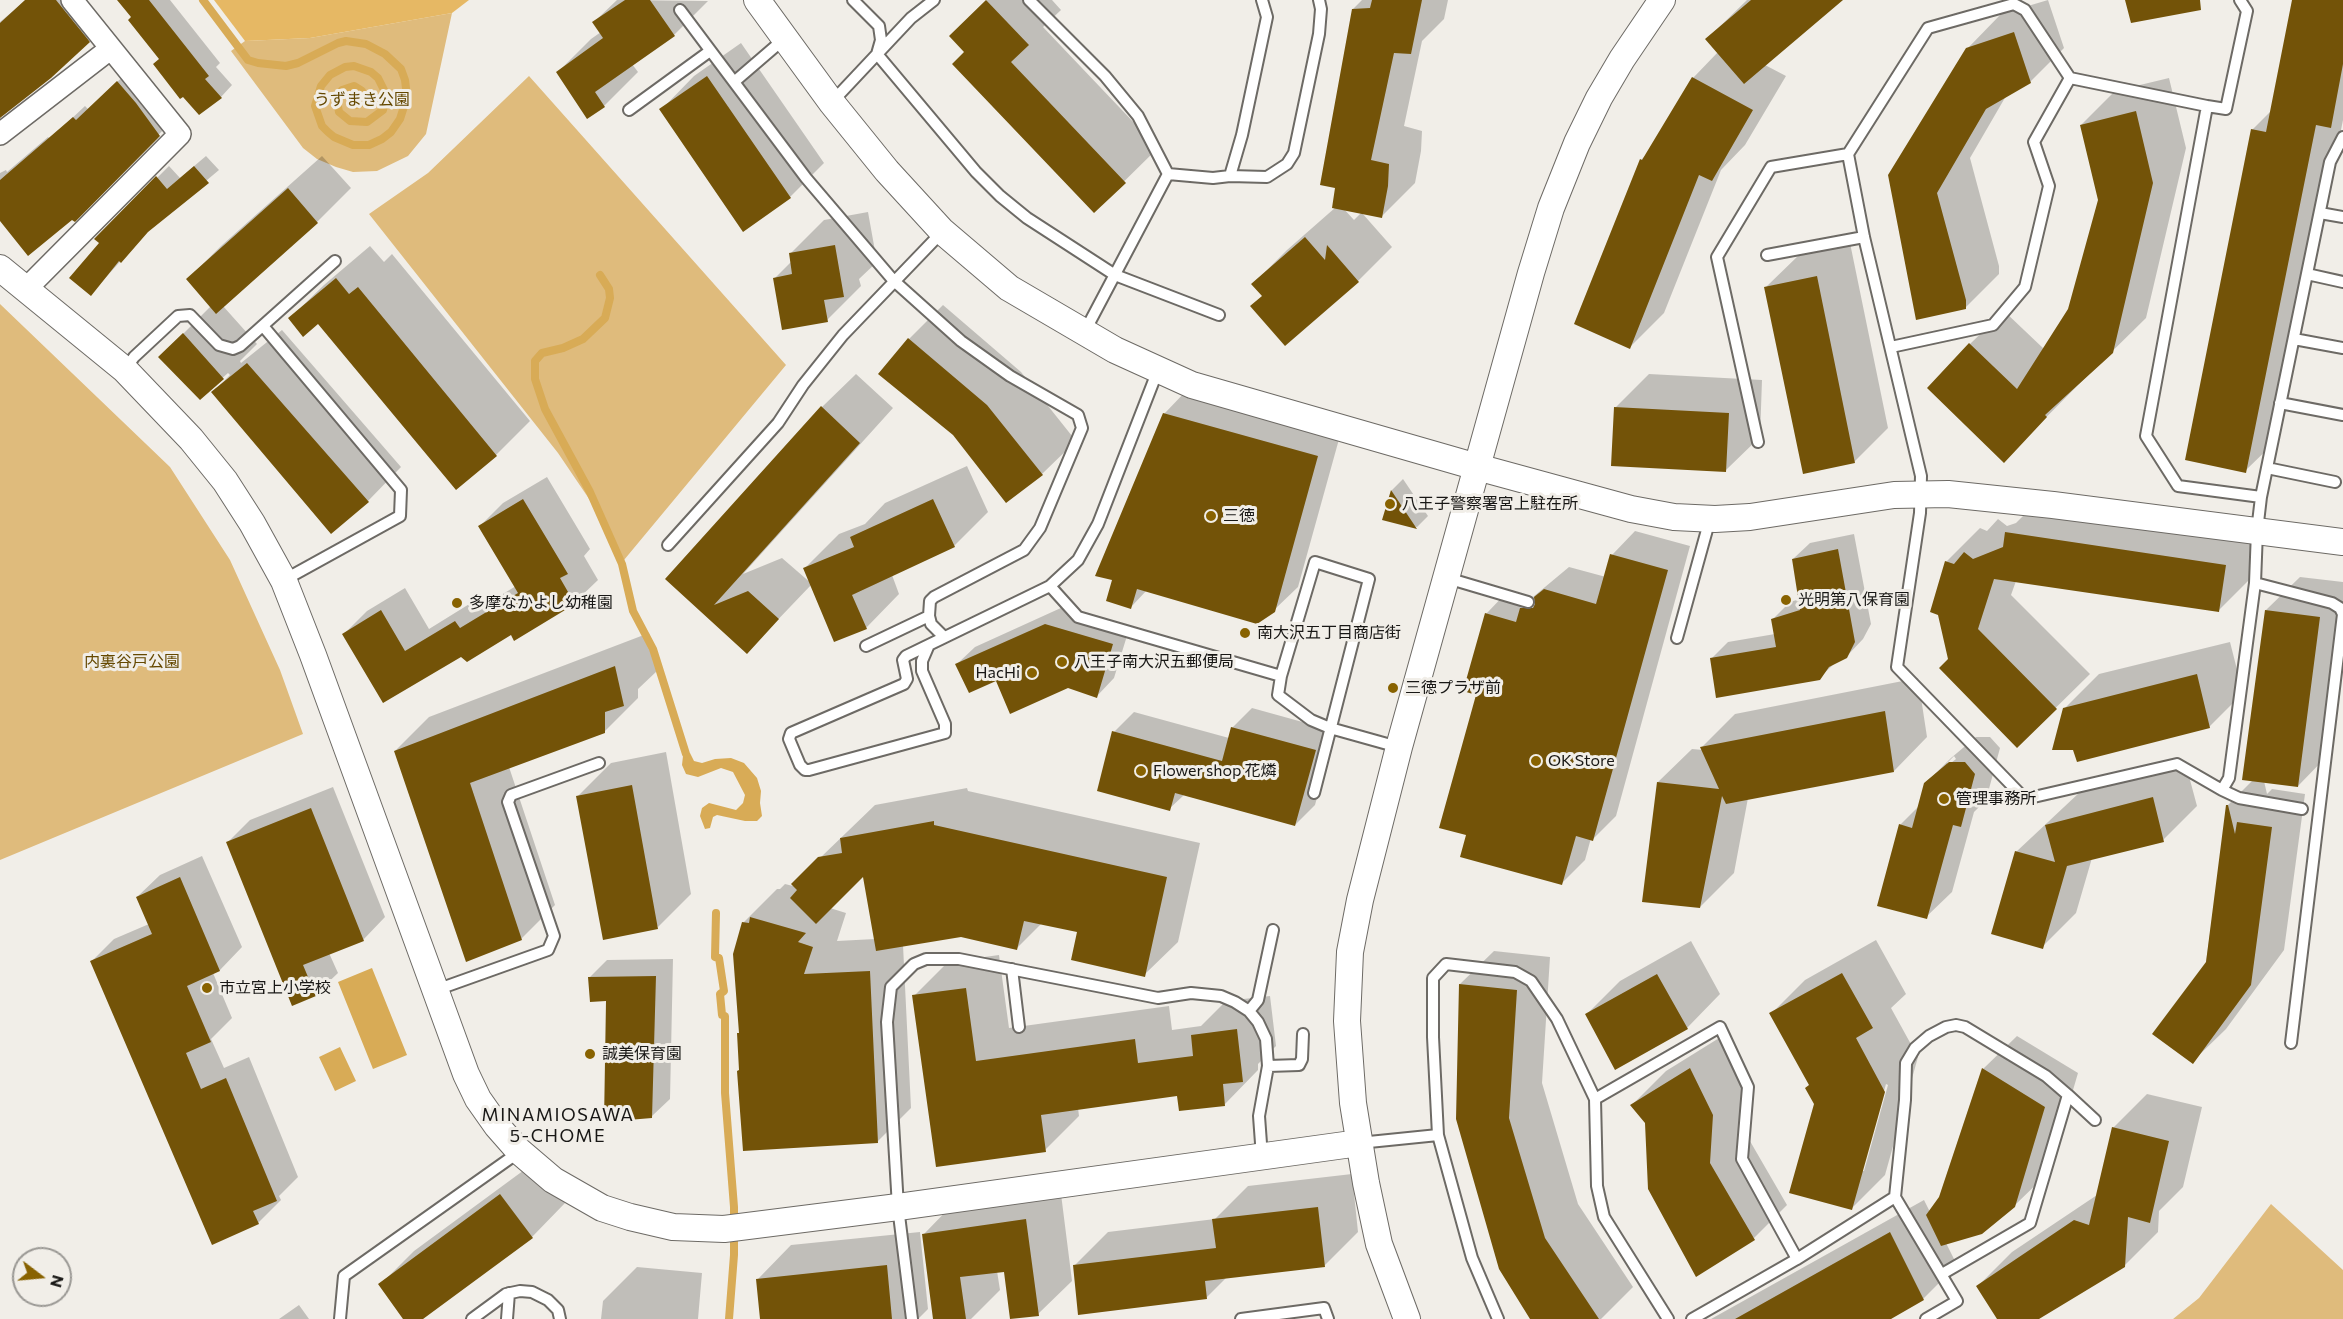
<!DOCTYPE html>
<html>
<head>
<meta charset="utf-8">
<style>
	body { margin:0 }
	#map { position:relative; width:2343px; height:1319px; overflow:hidden; background:#f1eee8; font-family:Commissioner,sans-serif }
	canvas { display:block }
	.north { position:absolute; left:12px; top:1247px; width:60px; height:60px; box-sizing:border-box; background:#f1eee8; border:2px solid #9a9894; border-radius:50%; rotate:106deg; font-size:16px; font-weight:700; line-height:24px; text-align:center; color:#181715 }
	.north::after { content:''; display:block; margin:auto; width:21px; height:27px; background:#886200; clip-path:polygon(50% 0,100% 100%,50% 72%,0 100%) }
</style>
</head>
<body>
<div id="map">
<canvas width="2343" height="1319"></canvas>
<div class="north">N</div>
</div>
<script>
const context = document.querySelector('canvas').getContext('2d');
context.lineJoin = 'round';
function fillPath(path, color) { context.fillStyle = color; context.fill(path, 'evenodd'); }
const poly = rows => new Path2D(rows.map(r => 'M' + r).join(''));
function stroke(path, color, width, dash) { context.strokeStyle = color; context.lineWidth = width; context.lineCap = dash ? 'butt' : 'round'; context.setLineDash(dash || []); context.stroke(path); }
function drawText(font, color, halo, rows, align = 'center') {
  context.font = font + ' Commissioner,"Noto Sans JP",sans-serif'; context.lineWidth = 6; context.setLineDash([]); context.textBaseline = 'middle'; context.strokeStyle = halo; context.fillStyle = color; for (const [text, x, y, turn = 0] of rows) {
    context.save(); context.translate(x, y); context.rotate((+turn || 0) * Math.PI / 180); context.textAlign = isNaN(turn) ? turn : align; if (halo) context.strokeText(text, 0, 0); context.fillText(text, 0, 0); context.restore();
  }
}
fillPath(poly([
	[452,13,426,134,408,156,377,171,353,172,336,167,317,159,303,148,231,51,245,41,310,38],
	[529,76,786,365,624,560,600,515,558,453,369,214,428,173],
	[0,304,170,467,230,560,280,670,303,734,0,860],
	[2271,1204,2343,1270,2343,1319,2173,1319,2199,1298]
]), '#dfbb7c');
fillPath(poly([
	[214,0,469,0,452,13,310,38,245,41]
]), '#e6b864');
fillPath(poly([
	[690,753,694,761,702,763,715,759,731,758,744,763,757,778,761,791,760,803,762,816,757,821,745,821,717,815,713,817,710,828,705,829,700,816,702,808,709,803,736,810,743,803,745,795,733,772,721,768,698,777,686,774,682,765,683,756],
	[372,968,407,1055,373,1069,338,982],
	[340,1047,356,1081,335,1091,319,1057]
]), '#d8ab56');
fillPath(poly([
	[26,0,76,0,100,30,0,116,0,22],
	[119,0,170,0,220,63,216,67,232,85,221,97,161,58],
	[617,0,708,1,674,35,632,64,638,72,604,106,558,72,591,39,601,32,594,22],
	[987,0,1052,0,1061,10,1043,27,1158,148,1094,211,966,52,951,36],
	[1362,0,1448,0,1444,19,1422,41,1404,126,1422,131,1421,151,1415,183,1381,217,1362,213,1392,247,1358,281,1285,344,1263,295,1253,284,1287,250,1336,207,1353,9],
	[1344,209,1362,212,1354,220],
	[1747,0,1840,0,1765,65,1786,76,1745,145,1721,170,1664,313,1630,347,1641,160,1648,153,1693,78,1718,52,1707,39],
	[2048,0,2064,48,2030,82,2006,96,1970,158,1999,266,1999,274,1965,308,1889,175,1967,49,2001,14],
	[2294,0,2343,0,2343,120,2279,438,2245,471,2252,130,2272,110],
	[741,43,824,163,790,197,744,230,661,110,694,76],
	[129,71,170,123,75,220,72,218,0,219,0,173,6,170,7,172,48,137,50,139,85,106,88,109],
	[2169,78,2186,148,2146,318,2080,383,2004,460,1970,344,2004,311,2044,349,2070,309,2099,200,2081,125,2115,91],
	[206,156,219,170,152,226,91,294,101,243,96,239,169,166,180,178],
	[322,156,351,188,317,222,223,306,257,344,240,361,241,363,282,330,401,467,368,501,213,392,230,375,228,373,200,398,160,357,211,306,188,279,221,246],
	[868,212,877,262,859,279,861,286,827,320,774,279,791,262,790,254,824,220],
	[1850,243,1888,428,1854,462,1766,287,1800,254],
	[370,246,384,262,392,254,530,421,496,455,456,488,319,322,290,318,324,285],
	[943,305,1021,372,1076,441,1042,474,954,434,880,374,909,339],
	[856,374,893,408,743,574,782,558,812,584,747,652,667,579,822,407],
	[1649,374,1762,380,1760,437,1726,470,1615,408],
	[1187,390,1341,432,1298,587,1274,610,1147,590,1131,607,1164,414],
	[967,466,988,512,954,546,892,575,899,594,866,628,805,568,839,534,865,524,885,503],
	[547,477,590,549,584,556,598,580,574,603,461,655,384,701,344,634,367,611,405,588,429,629,479,598,483,606,516,586,480,526,503,503],
	[1403,479,1428,516,1417,527,1384,519,1392,490],
	[2040,499,2259,532,2252,577,2218,611,2016,581,2011,595,2090,674,2017,746,1949,659,1946,562,1980,528,1987,531,1998,519,2007,526,2016,523],
	[1635,531,1690,546,1616,816,1593,839,1591,838,1585,860,1562,883,1467,834,1486,614,1509,590,1533,597,1569,567,1606,577,1612,555],
	[1854,534,1871,624,1863,639,1846,657,1836,662,1819,678,1711,659,1728,642,1775,634,1773,619,1790,602,1800,599,1793,559,1810,543],
	[2300,577,2343,582,2343,663,2331,752,2298,786,2264,781,2267,794,2272,789,2305,794,2284,950,2226,1029,2192,1062,2228,805,2253,780,2266,610],
	[1063,607,1130,626,1114,678,1097,696,1068,687,996,679,957,664,975,647],
	[649,633,657,671,638,689,638,698,604,732,509,767,555,905,521,939,395,751,429,717],
	[2230,642,2243,693,2209,727,2065,708,2099,674],
	[1918,678,1927,737,1894,771,1748,798,1734,873,1700,907,1658,782,1692,749,1703,750,1702,747,1735,714],
	[1252,708,1335,731,1315,805,1295,825,1184,795,1169,809,1114,732,1134,712,1229,738,1232,728],
	[1976,737,1990,737,2000,748,1986,800,1974,812,1952,892,1926,917,1900,825,1919,806,1925,784,1951,758],
	[1954,756,1956,759,1947,766,1947,763],
	[666,752,691,894,658,927,578,796,611,763],
	[2186,765,2197,806,2163,840,2092,858,2076,913,2042,947,2016,852,2080,792],
	[333,787,385,917,363,940,329,953,338,973,315,995,228,842,250,820],
	[967,788,968,791,1200,843,1178,942,1144,975,1079,931,1042,923,1017,948,961,935,903,945,911,1108,877,1142,741,1069,743,923,777,889,780,889,785,884,797,887,793,884,875,805],
	[864,874,875,939,837,941,846,913,830,908],
	[202,856,242,947,220,970,213,973,232,1018,211,1039,224,1068,249,1057,298,1177,279,1196,281,1200,258,1223,92,961,114,939,149,924,137,897,160,875],
	[1876,940,1906,994,1891,1008,1918,1057,1885,1175,1851,1209,1810,1084,1771,1014,1805,980],
	[1886,1084,1888,1085,1864,1171,1861,1171],
	[1691,941,1720,994,1687,1028,1587,1014,1620,981],
	[1494,951,1550,957,1542,1083,1578,1204,1633,1287,1601,1319,1532,1319,1460,984],
	[999,955,1009,1028,1169,1006,1172,1030,1201,1026,1226,1001,1270,996,1276,1046,1258,1064,1258,1070,1225,1104,1179,1094,1078,1108,1079,1116,1045,1150,914,996,948,962],
	[673,959,670,1099,652,1116,607,999,589,978,607,960],
	[1724,1035,1746,1081,1743,1129,1787,1205,1754,1238,1632,1105,1666,1071],
	[2017,1036,2078,1073,2049,1172,2014,1206,1946,1243,1957,1265,1923,1299,1888,1319,1711,1319,1924,1200,1930,1212,1941,1198,1983,1069],
	[2147,1094,2202,1107,2183,1187,2159,1211,2158,1232,2124,1266,2036,1319,1999,1319,1978,1286,2012,1252,2097,1195,2113,1128],
	[535,1162,565,1203,532,1237,420,1319,405,1319,380,1285,414,1251],
	[1352,1174,1358,1232,1325,1265,1227,1277,1206,1298,1074,1266,1108,1232,1215,1219,1248,1186],
	[1060,1186,1072,1281,1038,1314,1005,1270,997,1271,1000,1290,971,1319,934,1319,924,1234,957,1200],
	[920,1232,928,1309,918,1319,762,1319,758,1279,791,1245],
	[637,1267,702,1273,698,1319,601,1319,603,1301],
	[299,1305,309,1319,279,1319]
]), '#0003');
stroke(poly([
	[203,0,248,60,258,63,286,66,298,63,338,43,346,41,366,44,385,54,401,69,405,80,407,97,400,119,391,132,382,139,369,145,353,145,334,137,328,132,322,126,315,106,321,86,330,75,345,67,354,66,371,72,378,78,386,94,383,110,367,122,350,121,339,112,337,101,342,90,354,86,362,91,361,103,356,105],
	[600,275,609,289,610,298,605,318,583,339,563,348,542,353,535,361,535,379,545,409,590,492,622,564,633,611,653,649,686,754],
	[716,913,715,957,719,958,724,991,720,994,722,1015,725,1016,725,1093,734,1207,734,1255,729,1319]
]), '#d8ab56', 8);
fillPath(poly([
	[25,0,56,0,90,42,51,78,0,118,0,23],
	[117,0,149,0,209,76,205,79,222,98,199,115,183,97,180,99,153,64,159,59,128,20,131,17],
	[625,0,650,0,675,36,595,92,605,107,587,119,556,72,603,38,592,22],
	[986,0,1029,45,1011,62,1126,183,1094,213,952,64,964,52,949,36],
	[1372,0,1422,0,1411,54,1394,53,1371,160,1389,164,1388,186,1382,218,1332,208,1335,188,1320,185,1352,9,1370,8],
	[1751,0,1843,0,1744,84,1705,39],
	[2125,0,2200,0,2201,10,2131,23],
	[2292,0,2343,0,2343,64,2331,128,2316,125,2246,473,2185,460,2251,129,2266,132],
	[2014,32,2031,83,1986,109,1937,193,1966,300,1966,309,1916,320,1888,175,1966,48],
	[707,76,791,198,743,232,659,109],
	[1692,77,1753,110,1712,181,1699,175,1630,349,1574,324,1640,159,1642,160],
	[117,81,136,103,160,136,75,222,72,220,28,256,0,221,0,180,73,117,76,120],
	[2136,111,2153,183,2113,353,2045,415,2047,417,2004,463,1927,388,1969,343,2017,389,2068,309,2098,200,2080,125],
	[194,166,209,183,148,232,121,263,119,261,91,296,69,278,99,243,94,239,156,176,167,189],
	[288,188,318,223,216,314,186,279],
	[1305,237,1325,260,1327,245,1359,282,1285,346,1250,306,1262,296,1251,284],
	[835,245,844,297,824,300,828,322,782,330,773,278,792,274,789,253],
	[1817,276,1855,463,1803,474,1764,287],
	[336,278,349,294,358,287,497,456,456,490,318,324,303,337,288,318],
	[183,333,224,379,200,400,158,357],
	[908,338,987,405,1043,475,1006,503,953,435,878,374],
	[247,363,369,502,331,534,211,392],
	[821,406,860,443,714,605,748,591,779,619,747,654,665,579],
	[1614,407,1729,413,1726,472,1611,466],
	[1163,413,1318,456,1275,612,1257,624,1137,589,1131,609,1106,601,1112,580,1095,576],
	[1391,490,1417,529,1382,520],
	[523,499,568,574,560,578,575,604,514,641,511,635,467,662,461,657,383,703,342,634,381,610,405,651,455,621,460,628,518,593,478,526],
	[933,499,955,547,852,595,867,629,834,642,803,568,854,547,850,537],
	[2005,532,2226,565,2219,612,1994,579,1978,629,2057,709,2017,748,1939,668,1948,659,1938,615,1930,612,1945,561,1954,564,1964,552,1973,559,2003,547],
	[1838,549,1855,642,1847,658,1829,667,1820,680,1716,698,1710,658,1776,647,1771,619,1800,610,1792,559],
	[1610,554,1668,570,1593,841,1576,836,1562,885,1460,857,1466,835,1439,828,1476,695,1463,691,1485,613,1516,622,1520,608,1533,608,1535,604,1534,597,1544,589,1596,604],
	[2265,610,2320,617,2298,787,2242,780],
	[1045,624,1113,644,1097,698,1068,688,1010,714,996,681,969,693,955,664],
	[615,666,624,706,605,712,605,733,470,783,522,940,466,962,394,751],
	[2197,674,2210,728,2077,762,2073,750,2052,750,2063,708],
	[1885,711,1894,772,1726,804,1722,796,1700,908,1642,902,1657,782,1719,789,1700,747],
	[1231,727,1316,750,1295,826,1175,793,1170,811,1097,791,1112,731,1222,761],
	[1949,762,1965,762,1975,774,1961,827,1953,825,1927,919,1877,906,1899,824,1912,828,1924,783],
	[632,785,658,929,603,940,576,796],
	[2153,797,2164,842,2067,866,2043,949,1991,934,2015,851,2055,862,2045,825],
	[2226,805,2228,805,2235,834,2237,822,2272,827,2251,985,2193,1064,2152,1034,2206,962],
	[311,808,364,941,303,965,316,996,292,1006,226,842],
	[934,821,934,825,1167,877,1145,977,1071,960,1077,932,1024,921,1017,950,961,937,876,951,863,877,816,924,790,898,797,890,791,884,818,857,842,853,840,838],
	[180,877,220,971,187,986,211,1042,186,1053,201,1089,226,1078,277,1201,253,1211,259,1224,212,1245,90,961,152,934,136,897],
	[750,917,806,933,798,942,813,947,804,974,870,971,878,1143,743,1151,737,1071,739,1070,737,1033,739,1033,733,954,742,922,749,923],
	[1842,973,1873,1028,1856,1038,1885,1092,1852,1210,1789,1193,1814,1104,1805,1088,1809,1085,1769,1013],
	[1657,974,1688,1029,1615,1070,1585,1014],
	[656,976,652,1118,604,1122,606,1001,590,1002,588,977],
	[1459,984,1517,990,1509,1118,1545,1238,1599,1319,1530,1319,1499,1269,1456,1119],
	[966,988,976,1061,1135,1039,1138,1063,1193,1056,1191,1035,1237,1029,1243,1082,1223,1084,1225,1106,1179,1111,1177,1096,1041,1115,1046,1152,936,1167,912,995],
	[1690,1068,1713,1115,1710,1163,1755,1240,1696,1277,1648,1189,1645,1123,1630,1105],
	[1982,1068,2045,1107,2015,1207,1982,1234,1941,1246,1926,1215,1939,1197],
	[2112,1127,2169,1141,2150,1223,2128,1217,2125,1267,2039,1319,1997,1319,1976,1286,2074,1220,2089,1225],
	[500,1194,533,1238,423,1319,403,1319,378,1284],
	[1318,1207,1325,1267,1205,1281,1207,1299,1078,1315,1073,1265,1216,1248,1212,1219],
	[1026,1219,1039,1316,1010,1319,1004,1272,960,1277,966,1319,933,1319,922,1234],
	[1890,1232,1924,1300,1891,1319,1735,1319],
	[887,1265,892,1319,760,1319,756,1279]
]), '#735308');
const service = poly([
	[853,0,879,26,881,40,877,54,976,172,1000,196,1027,218,1115,275,1219,315],
	[1029,0,1105,76,1138,116,1168,174,1213,178,1230,176,1267,177,1287,164,1294,153,1319,34,1321,9,1319,0],
	[2240,0,2247,11,2226,109,2207,106,2146,436,2178,486,2261,497],
	[680,10,806,178,893,280,961,341,1010,376,1078,415,1082,428,1040,528,1024,550,934,597,930,601,929,616,866,646],
	[734,82,784,39],
	[832,102,911,18,934,0],
	[629,110,710,51],
	[1848,154,1864,237,1921,476,1920,513,1897,667,2025,799,2177,764,2222,790,2229,778,2255,583,2257,531,2261,497,2330,162,2343,137],
	[1230,176,1242,135,1267,17,1262,0],
	[2320,213,2343,217],
	[1767,255,1864,237],
	[2307,274,2343,282],
	[263,326,401,490,400,516,284,580],
	[1084,333,1168,174],
	[2294,339,2343,348],
	[1891,347,1993,325,2025,287,2049,186,2034,142,2070,78],
	[125,370,134,357,178,316,190,315,219,345,233,349,240,346,335,261],
	[2280,403,2343,415],
	[1758,442,1717,257,1771,167,1848,154,1928,28,2014,4,2025,10,2070,78,2207,106],
	[2267,468,2335,482],
	[668,545,778,423,803,385,843,335,942,232],
	[1447,578,1528,602],
	[2255,583,2332,603,2340,608,2343,614,2291,1043],
	[1050,586,1078,617,1281,676,1278,695,1311,720,1330,728,1398,747],
	[929,616,931,624,944,637],
	[1677,638,1710,519],
	[928,647,922,661,922,671,945,724,945,733,809,770,805,770,800,765,789,739,791,733,904,684,907,679,903,660,906,656,1050,586,1078,560,1098,524,1158,370],
	[1281,676,1315,562,1369,579,1314,793],
	[2222,790,2239,798,2302,809],
	[1012,969,1019,1027],
	[436,990,548,950,554,936,508,802,511,795,599,763],
	[1249,1011,1258,1000,1273,930],
	[1268,1066,1299,1065,1302,1059,1303,1034],
	[2068,1095,2095,1120],
	[1595,1099,1720,1027,1748,1087,1742,1159,1797,1259],
	[1359,1143,1438,1135],
	[1895,1197,1957,1301,1926,1319],
	[340,1319,344,1276,519,1152],
	[472,1319,506,1294,520,1291,532,1292,548,1300,558,1310,560,1319],
	[507,1319,509,1293],
	[912,1319,898,1207,887,1022,891,987,914,964,926,959,959,959,1158,998,1191,993,1221,996,1235,1002,1249,1011,1258,1022,1266,1039,1268,1066,1259,1116,1262,1157],
	[1241,1319,1324,1308,1328,1319],
	[1498,1319,1472,1258,1438,1135,1433,1037,1433,978,1446,964,1515,972,1531,981,1557,1019,1595,1099,1597,1186,1604,1217,1668,1319],
	[1692,1319,1797,1259,1895,1197,1905,1100,1906,1063,1915,1048,1929,1036,1946,1027,1956,1025,1965,1027,2046,1076,2068,1095,2030,1223,1942,1274]
]);
const minor = poly([
	[0,134,110,49],
	[26,289,180,134,72,0]
]);
const tertiary = poly([
	[757,0,832,103,887,171,942,231,1009,288,1115,350,1192,385,1477,467,1631,509,1674,517,1715,519,1750,517,1894,495,1948,494,2053,505,2343,542],
	[0,268,125,370,191,439,225,481,252,523,284,581,313,655,466,1074,478,1099,497,1126,519,1151,553,1180,602,1208,630,1217,673,1227,724,1229,898,1207,1359,1143],
	[1407,1319,1379,1244,1366,1183,1353,1103,1347,1021,1350,952,1360,900,1399,747,1531,273,1551,208,1577,143,1599,98,1622,59,1662,0]
]);
stroke(service, '#6d6a65', 14);
stroke(minor, '#6d6a65', 24);
stroke(tertiary, '#6d6a65', 28);
stroke(service, '#fff', 10);
stroke(minor, '#fff', 21);
stroke(tertiary, '#fff', 26);
for (const [x, y, r, color] of [
	[1390,504,6,"#886200"],
	[1211,516,6,"#886200"],
	[1786,600,6,"#886200"],
	[457,603,6,"#886200"],
	[1245,633,6,"#886200"],
	[1062,662,6,"#886200"],
	[1032,673,6,"#886200"],
	[1393,688,6,"#886200"],
	[1536,761,6,"#886200"],
	[1141,771,6,"#886200"],
	[1944,799,6,"#886200"],
	[207,988,6,"#886200"],
	[590,1054,6,"#886200"]
]) { const dot = new Path2D(); dot.arc(x, y, r, 0, 2 * Math.PI); context.fillStyle = color; context.fill(dot); stroke(dot, '#f1eee8', 2); }
drawText('16px', '#654800', '#f1eee8', [
	["うずまき公園",362,100],
	["内裏谷戸公園",132,662]
]);
drawText('16px', '#181715', '#f1eee8', [
	["八王子警察署宮上駐在所",1402,504],
	["三徳",1223,516],
	["光明第八保育園",1798,600],
	["多摩なかよし幼稚園",469,603],
	["南大沢五丁目商店街",1257,633],
	["八王子南大沢五郵便局",1074,662],
	["HacHi",1020,673,"right"],
	["三徳プラザ前",1405,688],
	["OK Store",1548,761],
	["Flower shop 花燐",1153,771],
	["管理事務所",1956,799],
	["市立宮上小学校",219,988],
	["誠美保育園",602,1054]
], 'left');
context.letterSpacing = '1.5px';
drawText('18px', '#181715', '#f1eee8', [
	["MINAMIOSAWA",558,1115],
	["5-CHOME",558,1136]
]);
context.letterSpacing = '0px';
</script>
</body>
</html>
